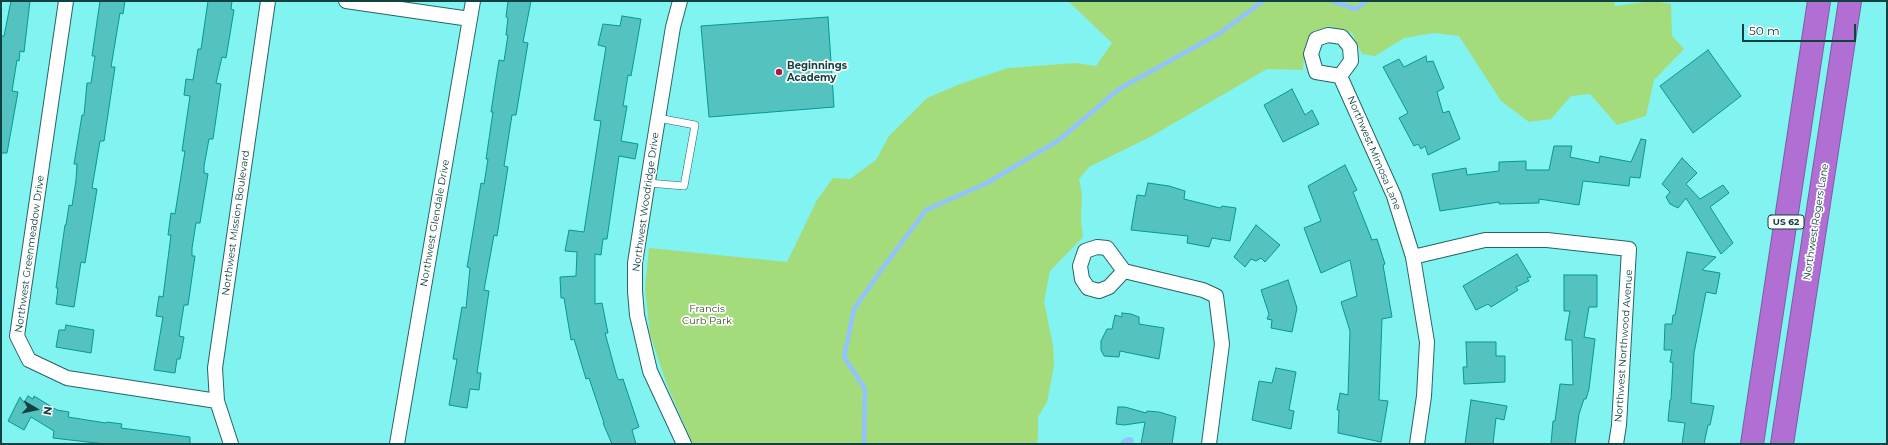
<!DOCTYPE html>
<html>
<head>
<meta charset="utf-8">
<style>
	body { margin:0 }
	#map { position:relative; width:1888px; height:445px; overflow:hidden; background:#81f3f0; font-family:Montserrat,sans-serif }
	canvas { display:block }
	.frame { position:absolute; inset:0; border:2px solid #0f4241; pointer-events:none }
	.north { position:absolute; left:16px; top:389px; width:40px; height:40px; -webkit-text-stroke:3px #fefefe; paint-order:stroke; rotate:99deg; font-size:11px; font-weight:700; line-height:16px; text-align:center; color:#0f4241 }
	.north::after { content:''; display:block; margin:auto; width:14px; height:18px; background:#0f4241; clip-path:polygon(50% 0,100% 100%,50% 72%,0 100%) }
	.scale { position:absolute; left:1742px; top:24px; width:114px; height:18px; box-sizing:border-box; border:2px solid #0f4241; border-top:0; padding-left:5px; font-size:12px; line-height:14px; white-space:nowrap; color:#0f4241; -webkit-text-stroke:3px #fefefe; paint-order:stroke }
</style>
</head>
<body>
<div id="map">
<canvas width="1888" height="445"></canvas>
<div class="frame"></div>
<div class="north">N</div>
<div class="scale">50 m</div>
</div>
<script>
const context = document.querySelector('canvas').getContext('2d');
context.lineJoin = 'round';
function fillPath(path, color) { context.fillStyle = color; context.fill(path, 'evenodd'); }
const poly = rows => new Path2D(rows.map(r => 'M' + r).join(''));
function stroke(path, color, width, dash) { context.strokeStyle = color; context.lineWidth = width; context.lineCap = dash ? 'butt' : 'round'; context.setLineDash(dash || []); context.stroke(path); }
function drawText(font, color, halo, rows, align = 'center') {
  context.font = font + ' Montserrat,sans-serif'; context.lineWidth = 3.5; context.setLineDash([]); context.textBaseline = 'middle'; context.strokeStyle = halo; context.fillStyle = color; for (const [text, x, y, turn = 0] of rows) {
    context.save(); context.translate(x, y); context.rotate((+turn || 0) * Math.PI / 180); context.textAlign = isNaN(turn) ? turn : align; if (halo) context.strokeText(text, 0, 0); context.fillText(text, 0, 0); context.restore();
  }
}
fillPath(poly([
	[1068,1,1614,1,1615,6,1653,1,1671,4,1672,36,1684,49,1654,80,1646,116,1617,125,1590,94,1571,96,1551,119,1529,122,1501,101,1459,36,1434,33,1404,38,1375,56,1362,54,1352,33,1329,26,1312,32,1304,54,1303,70,1267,69,1150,137,1089,167,1079,179,1082,194,1081,222,1083,237,1050,271,1044,302,1053,345,1054,366,1047,402,1038,417,1038,439,1036,444,693,444,667,385,650,334,645,288,649,248,787,262,817,200,833,178,850,179,876,160,889,136,927,98,960,84,1008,68,1076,63,1096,66,1112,43]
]), '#a4dc7b');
fillPath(poly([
	[1128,437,1133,438,1134,444,1119,444,1122,440]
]), '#91c3fe');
stroke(poly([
	[1332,1,1356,9,1366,1],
	[864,444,865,389,844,357,854,309,882,269,926,210,987,183,1059,140,1119,89,1220,33,1263,1]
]), '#91c3fe', 4.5);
const building = poly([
	[11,1,30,1,24,52,20,51,19,61,17,60,12,91,18,92,7,153,1,153,1,36,4,36,11,1],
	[100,1,125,1,123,14,120,13,111,67,115,67,104,141,100,141,92,188,97,189,85,263,81,262,74,307,56,304,58,288,56,288,65,225,66,225,69,205,72,206,76,180,77,164,74,164,82,115,84,115,87,83,91,83,95,56,92,56,100,1],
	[208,1,232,1,231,9,234,10,226,58,222,57,216,83,221,84,213,139,209,139,204,166,204,173,208,174,200,223,196,223,192,248,192,256,195,256,188,305,184,305,179,336,184,337,180,359,177,359,175,373,154,370,163,317,156,316,159,296,163,297,171,235,168,235,171,213,175,214,185,151,182,151,190,96,184,95,186,79,193,80,198,49,201,49,208,1],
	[508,1,531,1,523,42,528,43,516,115,512,115,504,166,508,167,497,236,494,235,484,290,489,291,477,373,481,373,479,390,470,389,467,408,449,405,457,359,453,359,462,307,466,308,470,268,467,267,470,250,481,183,484,184,488,159,486,159,493,112,491,112,496,79,499,60,504,61,508,35,506,35,508,18,506,17,508,1],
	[622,16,641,19,631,76,628,75,623,106,627,106,621,141,638,144,635,159,619,156,607,239,603,239,601,255,595,254,595,304,602,303,608,333,605,333,617,377,619,380,623,379,639,427,632,430,636,444,612,444,603,423,604,423,589,378,586,379,574,339,571,340,564,298,561,298,560,277,576,276,577,252,565,251,569,230,584,232,601,121,594,120,606,47,598,45,603,24,620,26,622,16],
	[828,17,834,107,709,117,701,26,828,17],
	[1708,50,1741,96,1693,133,1660,86,1708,50],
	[1426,56,1427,62,1433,61,1444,88,1437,92,1443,113,1449,111,1460,139,1428,155,1425,146,1421,149,1418,144,1414,146,1399,118,1408,113,1383,67,1399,59,1404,67,1426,56],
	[1292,89,1305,115,1312,110,1319,124,1283,142,1264,105,1292,89],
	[1641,139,1646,140,1640,178,1630,177,1629,186,1583,181,1579,205,1539,199,1539,203,1499,204,1499,202,1440,211,1432,174,1466,168,1467,175,1499,171,1499,162,1526,161,1526,170,1549,170,1554,146,1572,146,1570,157,1599,163,1600,156,1631,162,1641,139],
	[1682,158,1697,173,1686,184,1700,199,1723,185,1729,193,1710,207,1733,243,1721,254,1686,198,1678,208,1670,204,1666,197,1670,192,1662,184,1682,158],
	[1345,165,1357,190,1353,192,1372,240,1377,239,1385,264,1383,265,1392,317,1382,319,1379,400,1388,401,1381,442,1338,433,1339,410,1337,410,1340,393,1348,395,1350,331,1341,302,1357,296,1350,260,1321,273,1304,228,1321,221,1308,186,1345,165],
	[1148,183,1169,186,1185,191,1184,199,1220,208,1222,206,1236,208,1230,241,1212,238,1209,247,1187,243,1188,236,1131,230,1137,195,1145,196,1148,183],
	[1256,225,1280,245,1265,262,1261,258,1256,261,1251,259,1245,267,1234,257,1256,225],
	[1687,252,1716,257,1702,270,1720,273,1716,294,1706,292,1694,353,1691,403,1714,406,1710,425,1708,425,1704,444,1682,444,1685,423,1668,421,1670,400,1671,400,1673,363,1670,362,1672,350,1664,350,1665,324,1672,324,1673,315,1675,315,1687,252],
	[1517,254,1531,277,1527,278,1529,281,1516,287,1518,290,1491,307,1488,304,1476,310,1463,286,1517,254],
	[1564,275,1597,275,1597,307,1589,307,1584,337,1595,339,1589,389,1586,399,1584,399,1579,414,1575,444,1551,444,1553,421,1555,421,1560,384,1573,385,1572,340,1565,340,1570,311,1564,311,1564,275],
	[1288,280,1297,308,1292,332,1271,328,1272,320,1267,319,1269,314,1261,290,1288,280],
	[1122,313,1131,314,1139,317,1139,324,1164,328,1159,359,1120,351,1119,357,1104,356,1101,350,1101,341,1107,329,1112,329,1115,315,1122,317,1122,313],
	[66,325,94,330,91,353,56,347,59,330,65,330,66,325],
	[1466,342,1496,342,1496,356,1505,356,1505,382,1464,384,1463,367,1467,367,1466,342],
	[1276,368,1296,372,1289,410,1294,411,1291,429,1252,420,1259,381,1272,383,1276,368],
	[28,396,33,399,34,396,57,410,69,412,68,417,106,423,107,422,122,424,121,428,190,437,190,444,105,444,53,438,54,431,31,417,24,430,8,421,20,397,24,403,28,396],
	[1471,400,1507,406,1504,420,1496,418,1493,444,1465,444,1471,400],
	[1118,407,1125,407,1146,413,1147,411,1159,412,1176,417,1172,444,1141,444,1145,422,1124,425,1116,424,1118,407]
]);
fillPath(building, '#54c2bf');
stroke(building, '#029896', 1);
const lane = poly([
	[648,183,684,186,695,125,658,118]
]);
const street = poly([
	[66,1,17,336,29,360,67,378,217,401],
	[346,1,470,19],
	[680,1,673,27,653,149,635,263,635,291,637,315,650,371,684,444],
	[1328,35,1342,37,1350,47,1351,61,1340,76,1316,72,1311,54,1316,39,1328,35],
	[1340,76,1394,196,1413,257,1427,342,1424,396,1417,444],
	[1097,247,1107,248,1124,271,1109,287,1099,291,1088,288,1082,279,1080,266,1085,251,1097,247],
	[1413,257,1485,240,1547,240,1629,249,1619,425,1616,444],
	[1124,271,1203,290,1216,296,1222,344,1209,444],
	[231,444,217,401,215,368,268,1],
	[397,444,473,1]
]);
const highway = poly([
	[1752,444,1819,1],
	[1782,444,1850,1]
]);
stroke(lane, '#276463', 8);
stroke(street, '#276463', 16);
stroke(highway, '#785fa0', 24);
stroke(lane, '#fff', 7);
stroke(street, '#fff', 14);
stroke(highway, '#b16fd3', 22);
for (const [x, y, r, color] of [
	[779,72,4,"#ac1840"]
]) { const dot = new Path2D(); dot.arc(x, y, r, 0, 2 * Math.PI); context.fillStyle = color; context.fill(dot); stroke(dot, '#fefefe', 1.5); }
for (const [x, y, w] of [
	[1786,222,36]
]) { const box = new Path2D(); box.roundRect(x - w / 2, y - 7, w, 14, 3); context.fillStyle = '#fefefe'; context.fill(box); stroke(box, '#0f4241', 1); }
drawText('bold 9px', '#0f4241', null, [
	["US 62",1786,222]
]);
drawText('bold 10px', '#0f4241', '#fefefe', [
	["Beginnings",787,66],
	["Academy",787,78]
], 'left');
drawText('10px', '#0f4241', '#fefefe', [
	["Northwest Mimosa Lane",1374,153,67],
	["Northwest Woodridge Drive",646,202,-82],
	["Northwest Rogers Lane",1816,222,-81],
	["Northwest Mission Boulevard",236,223,-82],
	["Northwest Glendale Drive",435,223,-80],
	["Northwest Greenmeadow Drive",30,254,-82],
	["Northwest Northwood Avenue",1624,346,-86]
]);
drawText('10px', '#354f20', '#fefefe', [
	["Francis",707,309],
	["Curb Park",707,321]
]);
</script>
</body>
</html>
